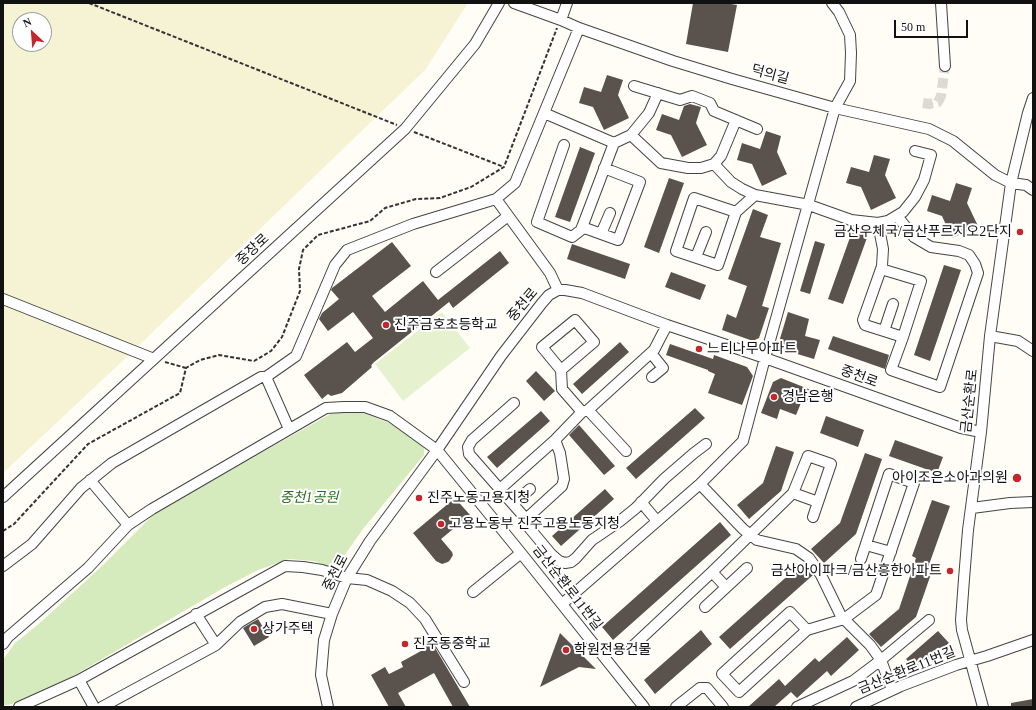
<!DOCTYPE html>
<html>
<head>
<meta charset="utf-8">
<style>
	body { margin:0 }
	#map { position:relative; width:1036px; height:710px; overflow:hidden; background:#fffdf5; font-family:"Times New Roman",serif }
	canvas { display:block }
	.frame { position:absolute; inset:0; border:4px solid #111; pointer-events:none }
	.north { position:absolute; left:12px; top:12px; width:40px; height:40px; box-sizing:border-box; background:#fff; border:1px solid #a0a0a0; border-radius:50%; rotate:334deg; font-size:11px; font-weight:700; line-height:16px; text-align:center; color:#111 }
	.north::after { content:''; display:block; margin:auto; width:14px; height:18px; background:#c4262e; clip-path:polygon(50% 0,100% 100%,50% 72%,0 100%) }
	.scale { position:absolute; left:894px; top:20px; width:74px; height:18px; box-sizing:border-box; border:2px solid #111; border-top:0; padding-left:5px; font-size:12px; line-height:14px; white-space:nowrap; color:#111; -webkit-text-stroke:3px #fff; paint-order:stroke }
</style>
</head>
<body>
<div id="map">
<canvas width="1036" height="710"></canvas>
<div class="frame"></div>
<div class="north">N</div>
<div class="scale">50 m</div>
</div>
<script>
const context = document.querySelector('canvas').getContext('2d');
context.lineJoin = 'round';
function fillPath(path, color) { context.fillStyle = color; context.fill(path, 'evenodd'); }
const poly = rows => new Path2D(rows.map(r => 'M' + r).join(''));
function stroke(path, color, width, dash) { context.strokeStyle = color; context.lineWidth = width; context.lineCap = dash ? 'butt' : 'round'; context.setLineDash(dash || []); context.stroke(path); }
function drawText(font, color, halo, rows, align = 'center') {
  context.font = font + ' "Times New Roman","Noto Sans KR",serif'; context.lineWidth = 4; context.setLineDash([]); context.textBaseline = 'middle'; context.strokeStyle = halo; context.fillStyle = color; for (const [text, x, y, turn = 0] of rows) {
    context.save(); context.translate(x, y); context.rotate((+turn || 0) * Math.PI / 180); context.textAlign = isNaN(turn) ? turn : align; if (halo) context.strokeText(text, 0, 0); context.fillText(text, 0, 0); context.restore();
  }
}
fillPath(poly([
	[3,3,468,3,425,70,130,354,3,473],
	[20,20,44,20,44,44,20,44]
]), '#f6f3d4');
fillPath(poly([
	[361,412,394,425,424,446,424,455,363,529,339,563,330,567,314,561,289,559,258,570,225,587,68,679,12,704,3,706,3,660,14,644,41,622,102,566,156,512,332,413]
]), '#d5ebbd');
fillPath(poly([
	[442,312,470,348,403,401,375,364]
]), '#e6f2cf');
fillPath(poly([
	[693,3,725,3,737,5,728,52,686,44],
	[607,75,623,80,618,95,629,118,604,130,593,107,579,103,584,87,601,92],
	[690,104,701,107,696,123,707,145,682,157,671,135,656,130,662,114,679,120,684,106],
	[766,131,781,136,777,152,787,174,762,186,752,164,737,160,742,143,760,149],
	[580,147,595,153,570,222,555,217],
	[874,155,890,159,885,175,896,198,871,210,861,187,846,183,851,167,869,172],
	[669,178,684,183,659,253,644,247],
	[956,183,972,188,967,203,978,226,952,238,942,216,927,211,932,195,950,201],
	[753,209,768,215,760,237,781,243,762,306,769,308,759,338,753,341,722,330,727,314,736,318,747,286,728,279],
	[853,229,868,235,843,304,828,299],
	[815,241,825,244,810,294,800,291],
	[392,242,411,266,372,296,385,312,423,281,438,300,500,251,509,263,453,308,449,302,373,363,371,366,372,367,342,393,331,396,328,394,322,399,304,375,347,342,355,352,373,338,353,312,328,331,319,319,322,313,339,299,331,290,332,288],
	[572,244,630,264,625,279,567,259],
	[944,265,961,270,930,361,914,355],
	[671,272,706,285,700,300,665,287],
	[788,312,809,319,805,336,820,340,814,359,784,350,779,342],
	[833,336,889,355,885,369,828,349],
	[620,342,629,352,582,394,573,384],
	[670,344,713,359,714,355,747,367,753,376,742,405,708,393,715,374,708,371,708,370,666,355],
	[536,371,555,391,544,401,526,381],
	[781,378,811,390,806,404,801,403,796,415,780,409,777,419,761,413,773,382],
	[695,408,705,418,636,479,626,468],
	[541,411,550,421,497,468,487,457],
	[826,416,864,430,858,447,820,433],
	[579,425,615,466,604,475,569,435],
	[895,440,943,457,937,473,889,456],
	[776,446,794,452,781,491,749,519,737,505,763,483],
	[865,453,882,459,856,534,824,563,811,549,840,523],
	[605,489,614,499,561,546,552,536],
	[455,498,470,515,441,539,452,552,453,555,450,560,448,562,442,564,436,561,413,533],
	[932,500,950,506,926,573,931,574,916,617,881,647,869,634,899,609,916,558,912,556],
	[720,522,731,535,613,640,602,627],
	[802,563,813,575,730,649,719,637],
	[258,619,269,637,254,646,243,628],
	[701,630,712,644,655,694,644,680],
	[938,631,949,643,926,662,924,660,914,668,906,659],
	[560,633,596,669,579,667,540,687],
	[847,637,859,650,831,676,827,671,797,698,791,692,774,707,748,707,779,679,785,686,815,658,819,662],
	[431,641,470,707,453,707,434,673,398,693,406,707,389,707,371,675,385,667,389,674,403,667,401,662,421,651,420,648],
	[1033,699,1033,707,1011,707,1011,703]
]), '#5a524d');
stroke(poly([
	[923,103,929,104,938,102,941,96,945,66]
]), '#dbdad3', 10, [10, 5]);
const minor = poly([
	[514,3,561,20,579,28,673,61,732,79,835,108,929,129,953,141,995,175,1011,183,1026,185,1033,190],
	[941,3,945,66],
	[561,20,567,3],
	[634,86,680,100,692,96,710,103,714,111,757,129],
	[544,113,614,143,631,135,661,163,688,168,701,168,714,164,731,182,742,189,755,195,809,205,851,220,878,223,888,221,903,212,915,197,924,180,931,155,915,151],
	[631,135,649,113,658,93],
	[564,145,537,222,572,237,581,230,614,143],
	[714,164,721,156,736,120],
	[736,212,694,198,676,251,718,265,736,212,755,195],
	[897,216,914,237,931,247,959,251,969,255,975,264,978,273,940,387,891,370,903,337],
	[878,223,883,249,882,266,881,269,863,320,865,325,903,337,921,281,881,269],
	[582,227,618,240,640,182,604,168],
	[601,234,610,213],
	[696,257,706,232],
	[436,272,508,216],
	[558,290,550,273,496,199,515,183,579,28],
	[3,299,154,359],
	[884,331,893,304],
	[990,336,1018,341,1033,351],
	[651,353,663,368,652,377],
	[561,370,594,342,575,320,542,347,561,370,562,389,582,412],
	[266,377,289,429],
	[514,403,472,440,468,447,469,454,526,519,526,524,551,554,559,561,565,563,571,562,576,558,592,540,620,521,636,508,664,479,694,453,706,444],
	[588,410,626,451],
	[90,480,128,525],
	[700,484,743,529,757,540,796,549,809,558,821,575,841,616,870,645,881,660,892,690],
	[500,489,555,440,582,412,588,410,654,350,667,325],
	[793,493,818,502],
	[3,497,405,129,475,44,499,3],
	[641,502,657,521],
	[513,504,530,489],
	[972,508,1010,503,1033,502],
	[526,519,562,486,564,479,560,453,555,440],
	[866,545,891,552],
	[3,566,32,544,81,488,112,463,261,377,266,377,296,356,335,265,347,250,413,224,496,199],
	[712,572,726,587],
	[473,592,521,553],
	[562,604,700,484,743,441,765,358,835,108,850,81,851,53,850,35,839,12,832,3],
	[705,607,747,568],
	[196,614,216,645],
	[807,630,790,612,722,674,739,692,807,630,844,619,876,595,914,483,889,474,861,559],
	[3,644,8,637,88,568,128,525,152,509,326,408,344,407,365,407,390,416,437,450,521,553,644,707],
	[632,647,712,572,793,493,808,456,831,464,813,517],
	[79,680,94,707],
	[19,707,79,680,285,566,303,567,322,570,347,578,367,580,392,591,410,603,425,619,464,682],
	[102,707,216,645,240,622,265,607,282,604,332,614],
	[328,707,321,675,324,640,332,614,347,578,370,541,437,450,501,356,542,303,549,295,558,290,565,290,582,293,667,325,765,358,961,428,981,432],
	[676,707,700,688,707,688,723,707],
	[797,707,853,681,881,660,929,620],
	[856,707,901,686,956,665,987,656,1033,640],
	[983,707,962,630,961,620,964,579,968,530,981,432,990,336,1011,183,1028,113,1033,98]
]);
stroke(minor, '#444', 12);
stroke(poly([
	[89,3,397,125],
	[414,132,504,167],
	[165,362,186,368],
	[3,531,14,524,88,444,180,393,186,368,200,360,219,355,254,361,271,351,282,337,300,291,299,269,303,250,318,235,370,221,385,208,416,199,440,198,471,187,504,167,557,28]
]), '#333', 2, [4, 2]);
stroke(minor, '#fff', 10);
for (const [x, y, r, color] of [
	[1020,232,4,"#c4262e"],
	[386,325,4,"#c4262e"],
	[699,349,4,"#c4262e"],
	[774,397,4,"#c4262e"],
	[1017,478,5,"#c4262e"],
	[419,498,4,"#c4262e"],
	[441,524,4,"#c4262e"],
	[950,571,4,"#c4262e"],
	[254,629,4,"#c4262e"],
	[405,644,4,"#c4262e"],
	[566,650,4,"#c4262e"]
]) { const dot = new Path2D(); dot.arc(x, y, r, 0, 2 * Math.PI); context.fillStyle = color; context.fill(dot); stroke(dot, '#fff', 1.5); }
drawText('14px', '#111', '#fff', [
	["덕의길",770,75,15],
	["중장로",253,250,-43],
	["중천로",523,305,-50],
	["중천로",859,377,20],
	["금산순환로",970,401,-84],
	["중천로",336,573,-63],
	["금산순환로11번길",567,588,52],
	["금산순환로11번길",907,671,-22]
]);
drawText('14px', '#111', '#fff', [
	["금산우체국/금산푸르지오2단지",1012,232,"right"],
	["진주금호초등학교",394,325],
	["느티나무아파트",707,349],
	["경남은행",782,397],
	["아이조은소아과의원",1008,478,"right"],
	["진주노동고용지청",427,498],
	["고용노동부 진주고용노동지청",449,524],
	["금산아이파크/금산흥한아파트",942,571,"right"],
	["상가주택",262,629],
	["진주동중학교",413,644],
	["학원전용건물",574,650]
], 'left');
drawText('italic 14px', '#2f6b1f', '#fff', [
	["중천1공원",309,498]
]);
</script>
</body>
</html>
